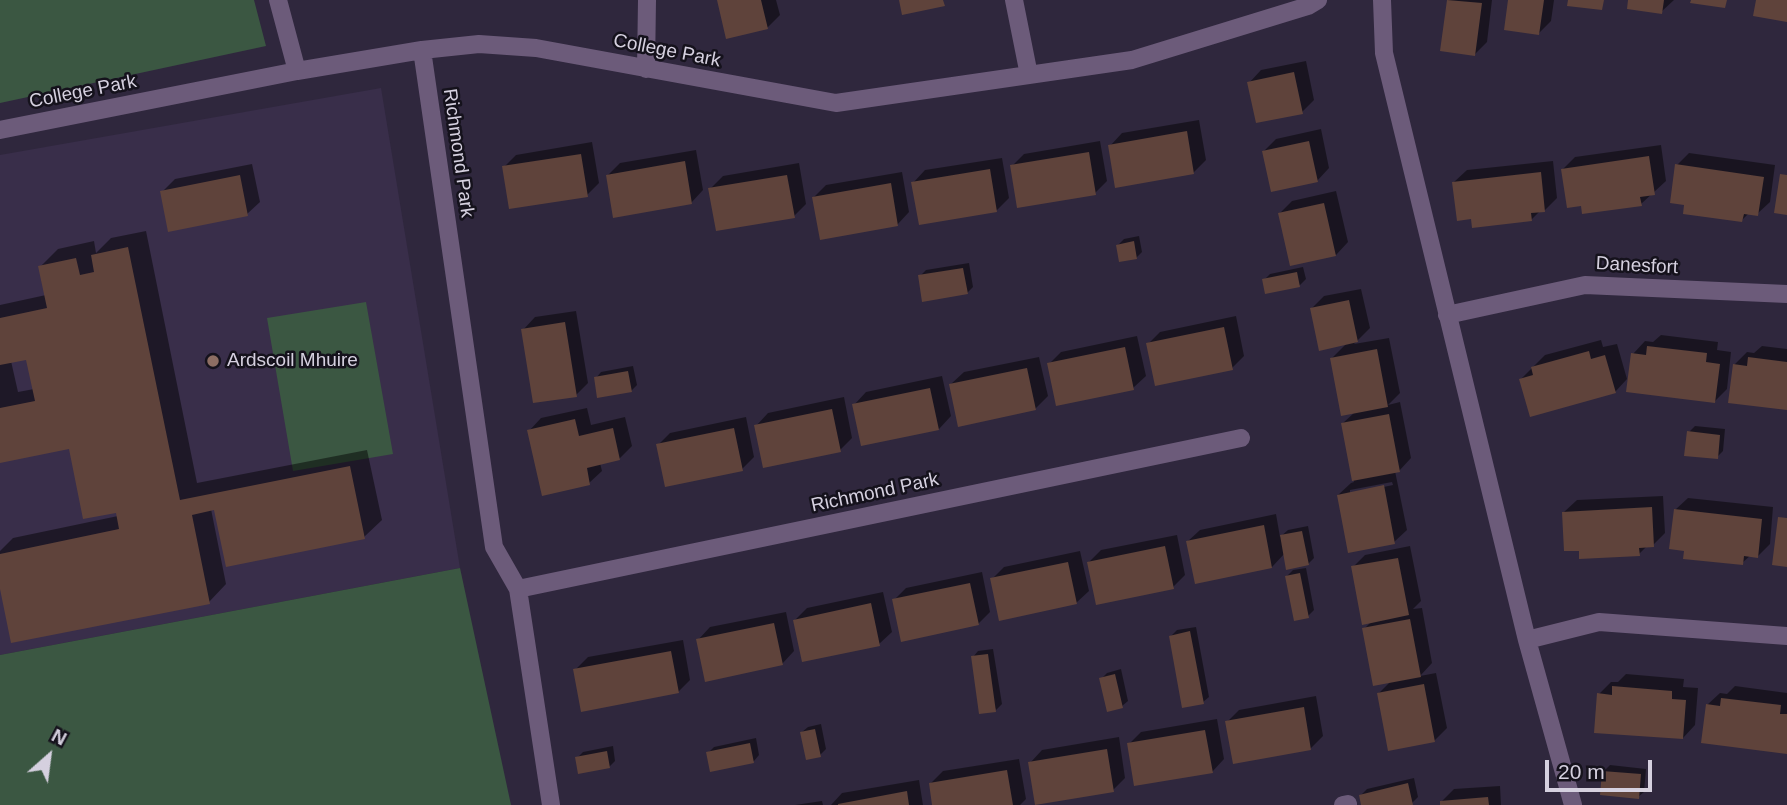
<!DOCTYPE html>
<html>
<head>
<meta charset="utf-8">
<style>
	body { margin:0 }
	#map { position:relative; width:1787px; height:805px; overflow:hidden; background:#2f273d; font-family:Arial,sans-serif }
	canvas { display:block }
	.north { position:absolute; left:14px; top:721px; width:70px; height:70px; -webkit-text-stroke:5px #15121c; paint-order:stroke; rotate:28deg; font-size:19px; font-weight:700; line-height:28px; text-align:center; color:#d5d0df }
	.north::after { content:''; display:block; margin:auto; width:24px; height:32px; background:#d5d0df; clip-path:polygon(50% 0,100% 100%,50% 72%,0 100%) }
	.scale { position:absolute; left:1545px; top:760px; width:107px; height:32px; box-sizing:border-box; border:4px solid #d5d0df; border-top:0; padding-left:9px; font-size:21px; line-height:24px; white-space:nowrap; color:#d5d0df; -webkit-text-stroke:5px #15121c; paint-order:stroke }
</style>
</head>
<body>
<div id="map">
<canvas width="1787" height="805"></canvas>
<div class="north">N</div>
<div class="scale">20 m</div>
</div>
<script>
const context = document.querySelector('canvas').getContext('2d');
context.lineJoin = 'round';
function fillPath(path, color) { context.fillStyle = color; context.fill(path, 'evenodd'); }
const poly = rows => new Path2D(rows.map(r => 'M' + r).join(''));
function stroke(path, color, width, dash) { context.strokeStyle = color; context.lineWidth = width; context.lineCap = dash ? 'butt' : 'round'; context.setLineDash(dash || []); context.stroke(path); }
function drawText(font, color, halo, rows, align = 'center') {
  context.font = font + ' Arial,sans-serif'; context.lineWidth = 5; context.setLineDash([]); context.textBaseline = 'middle'; context.strokeStyle = halo; context.fillStyle = color; for (const [text, x, y, turn = 0] of rows) {
    context.save(); context.translate(x, y); context.rotate((+turn || 0) * Math.PI / 180); context.textAlign = isNaN(turn) ? turn : align; if (halo) context.strokeText(text, 0, 0); context.fillText(text, 0, 0); context.restore();
  }
}
fillPath(poly([
	[381,88,460,568,0,655,0,155]
]), '#392e4a');
fillPath(poly([
	[0,0,254,0,266,46,0,103],
	[366,302,393,454,293,471,267,318],
	[460,568,511,805,0,805,0,655]
]), '#3b5742');
fillPath(poly([
	[718,0,776,0,780,15,768,27,727,37],
	[1448,0,1492,0,1487,42,1475,54,1442,50],
	[1510,0,1554,0,1551,21,1539,33],
	[1630,0,1674,0,1661,12],
	[1306,61,1314,100,1302,112,1249,83,1261,70],
	[1199,120,1206,160,1193,173,1110,146,1122,133],
	[1321,129,1329,168,1317,181,1264,151,1276,139],
	[1100,141,1107,181,1095,193,1012,166,1024,154],
	[592,142,599,183,587,195,504,167,516,155],
	[1661,145,1666,181,1641,204,1583,204,1563,169,1575,157],
	[696,150,703,190,691,203,608,175,620,163],
	[1689,153,1775,165,1770,202,1757,214,1749,213,1742,220,1686,204,1677,165],
	[1002,158,1009,198,997,210,913,183,925,170],
	[1553,161,1557,198,1545,210,1541,210,1531,220,1473,218,1454,182,1467,170],
	[799,163,806,204,794,216,710,189,723,176],
	[252,164,260,202,247,214,162,192,175,179],
	[902,172,909,212,897,225,814,197,826,185],
	[1336,191,1348,242,1336,255,1280,213,1292,201],
	[146,231,197,483,367,450,382,520,364,537,215,508,211,509,226,584,209,602,0,580,0,551,13,538,118,516,117,510,70,447,0,461,0,305,46,295,40,267,58,249,94,241,96,253,111,238],
	[27,358,34,389,18,392,11,361],
	[1139,236,1142,252,1136,258,1118,245,1124,239],
	[969,263,973,287,967,293,920,276,926,270],
	[1303,267,1306,279,1300,285,1264,280,1270,274],
	[1361,289,1370,328,1354,344,1389,338,1400,393,1388,405,1400,402,1411,458,1399,471,1395,471,1407,530,1394,542,1338,495,1351,483,1354,482,1343,423,1355,412,1332,358,1347,343,1312,308,1324,296],
	[1392,482,1393,485,1350,494,1350,490],
	[576,311,588,383,576,395,523,330,535,317],
	[1236,316,1244,356,1232,368,1148,344,1160,332],
	[1661,335,1718,342,1717,350,1731,352,1727,389,1715,401,1633,354,1645,341,1653,342],
	[1137,336,1146,376,1133,388,1049,364,1061,352],
	[1601,340,1603,347,1617,344,1627,379,1615,392,1521,379,1545,355],
	[1762,346,1787,349,1787,409,1734,365,1747,352,1754,353],
	[1039,357,1048,396,1035,409,951,384,964,372],
	[633,366,637,385,631,391,596,378,601,372],
	[942,376,951,416,939,429,854,405,866,392],
	[844,397,852,438,840,450,756,426,768,413],
	[587,408,591,425,625,417,632,446,619,459,600,463,602,471,589,483,529,431,541,418],
	[746,417,754,457,742,469,658,445,670,433],
	[1695,426,1725,429,1723,451,1717,457,1689,432],
	[1663,496,1665,533,1653,545,1648,545,1639,554,1580,549,1564,512,1577,500],
	[1688,498,1773,507,1770,544,1758,556,1751,555,1742,563,1686,549,1675,510],
	[1276,514,1280,537,1288,530,1308,526,1314,558,1308,564,1285,553,1272,567,1187,542,1200,530],
	[1177,535,1185,575,1173,587,1089,562,1101,550],
	[1410,546,1421,601,1413,609,1422,608,1432,663,1420,676,1436,673,1447,728,1434,741,1379,693,1391,681,1364,629,1372,621,1353,567,1365,555],
	[1080,551,1089,591,1076,603,992,579,1004,567],
	[1306,568,1314,610,1308,616,1287,576,1293,570],
	[982,572,990,612,978,624,894,600,906,588],
	[883,592,892,632,879,644,795,620,807,608],
	[786,612,794,651,782,664,698,640,710,627],
	[1196,627,1209,697,1203,702,1171,636,1177,630],
	[683,640,690,680,678,692,575,670,588,657],
	[993,649,1002,704,996,710,973,657,978,651],
	[1121,669,1128,701,1122,706,1101,679,1107,673],
	[1626,674,1684,679,1683,687,1698,688,1695,725,1683,738,1599,694,1611,682,1618,682],
	[1735,686,1787,693,1787,753,1707,705,1720,693,1727,694],
	[1316,696,1323,736,1311,748,1227,722,1239,710],
	[1217,719,1224,759,1212,772,1129,744,1141,732],
	[821,724,826,749,820,755,802,732,808,727],
	[1119,737,1125,778,1113,790,1030,763,1042,750],
	[756,738,759,755,754,761,708,753,714,747],
	[613,746,615,761,609,767,577,758,583,752],
	[1019,759,1026,799,1020,805,934,805,930,784,943,771],
	[1610,765,1646,769,1644,792,1638,797,1604,771],
	[1414,778,1418,797,1412,803,1404,805,1363,805,1361,795,1367,789],
	[919,780,923,805,831,805,842,793],
	[1500,786,1501,805,1442,805,1442,801,1454,789],
	[822,801,823,805,795,805]
]), '#0007');
fillPath(poly([
	[717,0,761,0,768,29,726,39],
	[899,0,943,0,945,6,902,15],
	[1447,0,1482,3,1475,56,1440,51],
	[1508,0,1544,0,1539,35,1504,30],
	[1568,0,1604,0,1602,10,1567,6],
	[1628,0,1664,0,1662,14,1627,9],
	[1691,0,1727,0,1725,8,1690,3],
	[1756,0,1787,0,1787,22,1753,16],
	[1294,72,1303,114,1256,123,1247,82],
	[1187,131,1194,174,1115,188,1108,145],
	[1309,141,1318,182,1271,192,1262,151],
	[1089,152,1096,195,1017,208,1010,165],
	[581,154,588,197,509,209,502,166],
	[1649,156,1655,195,1640,197,1642,206,1582,214,1581,206,1567,208,1561,169],
	[685,161,692,204,613,218,606,175],
	[1675,164,1764,177,1758,216,1744,214,1742,222,1683,214,1684,205,1670,203],
	[990,169,997,212,919,225,911,182],
	[1541,172,1545,212,1531,213,1532,221,1472,228,1471,219,1457,221,1452,182],
	[1780,174,1787,175,1787,215,1774,213],
	[240,175,248,216,168,232,160,191],
	[787,175,795,218,716,231,708,188],
	[891,183,898,226,820,240,812,197],
	[1324,203,1336,256,1290,266,1278,213],
	[1134,241,1137,259,1119,262,1116,245],
	[128,247,180,500,350,466,365,539,226,567,214,510,192,515,210,604,11,643,0,589,0,554,119,529,116,513,83,519,69,449,0,463,0,408,35,401,26,360,0,365,0,318,47,308,38,266,76,258,80,275,94,272,91,255],
	[963,268,968,294,922,302,918,275],
	[1297,272,1300,287,1265,294,1262,279],
	[1349,300,1358,342,1319,351,1310,308],
	[565,322,577,397,533,403,521,329],
	[1224,327,1233,370,1155,386,1146,343],
	[1647,346,1707,353,1706,362,1720,364,1715,403,1626,392,1631,353,1646,355],
	[1125,347,1134,390,1056,406,1047,363],
	[1377,349,1388,407,1341,416,1330,358],
	[1589,351,1591,359,1605,355,1616,393,1530,417,1519,379,1533,375,1531,367],
	[1748,357,1787,362,1787,410,1728,403,1733,364,1747,366],
	[1027,368,1036,410,958,427,949,384],
	[628,371,632,392,597,398,594,377],
	[930,388,939,430,861,446,852,404],
	[832,409,841,452,763,468,754,425],
	[1389,414,1400,472,1352,481,1341,423],
	[575,419,579,436,613,428,620,460,587,468,590,485,542,496,527,430],
	[734,428,743,471,665,487,656,444],
	[1687,431,1720,435,1718,459,1684,456],
	[1384,485,1395,544,1348,553,1337,495],
	[1652,507,1654,547,1639,548,1640,556,1579,559,1579,551,1564,551,1562,512],
	[1674,509,1762,519,1758,558,1744,556,1743,565,1683,559,1684,551,1669,549],
	[1778,517,1787,518,1787,567,1772,565],
	[1264,525,1272,568,1195,584,1186,541],
	[1302,531,1309,565,1286,570,1280,535],
	[1165,546,1174,589,1096,605,1087,562],
	[1398,558,1409,615,1362,625,1351,566],
	[1068,562,1077,604,999,621,990,578],
	[1300,573,1309,618,1294,621,1285,576],
	[970,583,979,625,901,642,892,599],
	[871,603,880,646,802,662,793,620],
	[1410,619,1421,677,1373,686,1362,628],
	[774,623,783,665,705,682,696,639],
	[1190,631,1204,704,1182,708,1169,636],
	[671,651,679,693,581,712,573,669],
	[988,654,996,712,979,714,971,656],
	[1115,674,1123,708,1107,712,1099,678],
	[1424,684,1435,742,1388,751,1377,693],
	[1612,686,1672,691,1672,699,1686,700,1683,739,1594,733,1597,693,1612,695],
	[1721,698,1781,705,1780,714,1787,714,1787,754,1701,743,1706,704,1720,706],
	[1304,707,1311,750,1233,764,1225,721],
	[815,729,821,757,806,760,800,732],
	[1205,730,1213,773,1134,786,1127,743],
	[750,743,754,763,710,772,706,752],
	[1107,749,1114,792,1035,805,1028,762],
	[607,751,610,768,578,774,575,757],
	[1007,770,1013,805,932,805,929,783],
	[1602,771,1641,774,1639,799,1600,795],
	[1408,783,1413,805,1361,805,1359,795],
	[907,791,909,805,838,805,838,804],
	[1488,797,1489,805,1440,805,1440,801]
]), '#5f433b');
stroke(poly([
	[278,0,297,71],
	[1014,0,1029,75],
	[1382,0,1384,53,1527,640,1573,805],
	[422,50,494,547,518,589,1241,438],
	[646,69,647,0],
	[0,130,297,71,422,50,479,44,536,48,836,103,1132,60,1308,6,1318,0],
	[1447,315,1585,285,1787,294],
	[518,589,551,805],
	[1527,640,1599,622,1787,636],
	[1343,805,1348,804]
]), '#6c5b7a', 18);
for (const [x, y, r, color] of [
	[213,361,7,"#8d6e63"]
]) { const dot = new Path2D(); dot.arc(x, y, r, 0, 2 * Math.PI); context.fillStyle = color; context.fill(dot); stroke(dot, '#15121c', 2.5); }
drawText('19px', '#d5d0df', '#15121c', [
	["College Park",667,51,11],
	["College Park",83,92,-11],
	["Richmond Park",458,153,82],
	["Danesfort",1637,266,3],
	["Richmond Park",875,493,-12]
]);
drawText('19px', '#d5d0df', '#15121c', [
	["Ardscoil Mhuire",227,361]
], 'left');
</script>
</body>
</html>
